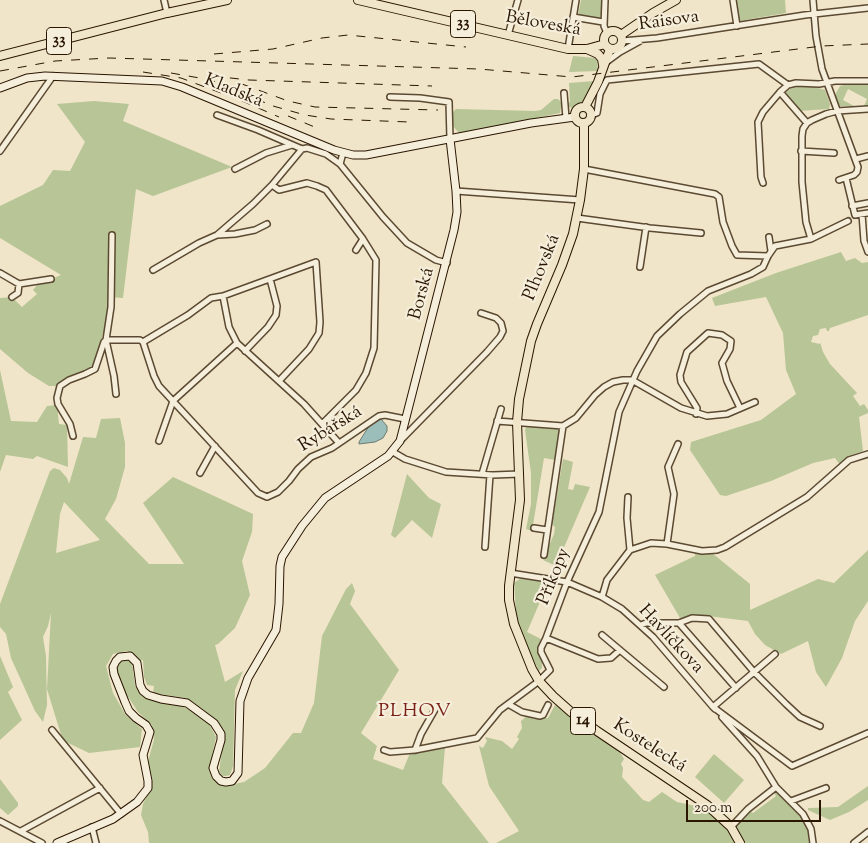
<!DOCTYPE html>
<html>
<head>
<meta charset="utf-8">
<style>
	body { margin:0 }
	#map { position:relative; width:868px; height:843px; overflow:hidden; background:#f0e5c8; font-family:"Sorts Mill Goudy",serif }
	canvas { display:block }
	.scale { position:absolute; left:686px; top:800px; width:135px; height:22px; box-sizing:border-box; border:2px solid #291500; border-top:0; padding-left:6px; font-size:15px; line-height:18px; white-space:nowrap; color:#291500; -webkit-text-stroke:4px #f5eedb; paint-order:stroke }
</style>
</head>
<body>
<div id="map">
<canvas width="868" height="843"></canvas>
<div class="scale">200 m</div>
</div>
<script>
const context = document.querySelector('canvas').getContext('2d');
context.lineJoin = 'round';
function fillPath(path, color) { context.fillStyle = color; context.fill(path, 'evenodd'); }
const poly = rows => new Path2D(rows.map(r => 'M' + r).join(''));
function stroke(path, color, width, dash) { context.strokeStyle = color; context.lineWidth = width; context.lineCap = dash ? 'butt' : 'round'; context.setLineDash(dash || []); context.stroke(path); }
function drawText(font, color, halo, rows, align = 'center') {
  context.font = font + ' "Sorts Mill Goudy",serif'; context.lineWidth = 4.5; context.setLineDash([]); context.textBaseline = 'middle'; context.strokeStyle = halo; context.fillStyle = color; for (const [text, x, y, turn = 0] of rows) {
    context.save(); context.translate(x, y); context.rotate((+turn || 0) * Math.PI / 180); context.textAlign = isNaN(turn) ? turn : align; if (halo) context.strokeText(text, 0, 0); context.fillText(text, 0, 0); context.restore();
  }
}
fillPath(poly([
	[581,0,602,0,601,20,578,15],
	[735,0,785,0,786,13,739,21],
	[573,56,595,58,597,61,598,71,569,72],
	[595,81,581,104,574,108,568,107,567,104,570,102,569,83],
	[847,84,868,84,868,106,864,106,867,99,848,89,843,100,854,106,840,106,836,98,836,93,840,86],
	[801,86,811,86,825,90,830,104,829,109,798,111,783,94,790,89],
	[554,99,558,99,562,103,560,113,460,134,451,124,451,114,456,109,535,111,541,110],
	[94,101,129,104,123,121,232,167,153,196,136,189,123,298,109,297,105,333,103,333,97,361,90,370,57,386,49,386,28,373,0,349,0,298,12,297,22,307,37,294,33,290,37,285,61,275,0,238,0,206,43,185,53,170,70,171,85,142,57,104],
	[841,252,846,261,855,258,862,263,868,262,868,315,830,328,829,331,827,331,826,328,820,329,818,335,813,336,811,342,820,344,820,342,823,352,830,364,857,393,853,396,860,406,864,404,868,410,868,413,859,417,863,451,852,455,840,465,835,458,813,463,771,481,726,496,720,495,690,450,691,442,761,420,796,394,786,370,783,333,766,297,715,306,712,298,776,273],
	[0,370,11,421,37,422,47,406,57,405,59,424,67,425,68,467,37,456,33,459,6,455,0,472],
	[120,418,125,443,125,467,116,499,105,519,149,564,184,564,143,503,173,477,253,514,252,532,242,561,250,595,235,628,218,644,215,645,225,682,243,671,235,690,233,766,230,775,226,776,223,776,219,772,224,735,219,723,204,710,186,698,153,693,154,686,147,685,144,677,143,660,140,661,127,651,113,654,106,666,113,693,125,714,142,729,140,747,89,753,66,742,62,738,47,689,51,613,48,626,43,637,46,656,47,705,43,722,35,711,11,658,6,634,0,627,0,604,50,471,54,468,60,470,67,478,69,484,83,437,96,438,101,419],
	[64,502,100,540,56,553,60,514],
	[527,425,560,428,555,460,544,458,532,531,526,529,531,504,531,473,525,430],
	[563,459,573,462,568,489,573,490,575,484,590,487,556,566,543,560,554,534,555,527,552,524],
	[407,474,429,498,441,504,432,538,412,520,395,538,391,535],
	[868,550,868,601,855,621,842,658,826,687,816,672,808,641,781,654,765,645,755,634,748,621,700,615,680,618,655,575,695,556,695,552,712,553,750,584,750,610,818,579,834,583],
	[521,578,548,583,527,632,541,639,537,650,542,659,542,668,539,671,522,638,516,612,514,583],
	[352,583,355,591,350,604,399,670,361,733,377,746,373,759,403,770,410,753,414,754,445,747,442,783,489,843,149,843,148,832,141,815,143,804,152,785,148,761,154,740,152,725,138,712,121,686,117,668,122,660,132,661,135,686,143,696,155,701,178,705,193,711,209,724,216,737,209,770,213,779,224,786,244,782,265,768,293,733,301,733,314,703,322,636,346,589],
	[0,656,13,687,8,692,22,720,0,740],
	[555,705,618,749,624,759,621,764,623,768,622,777,643,800,649,802,662,792,677,802,705,808,728,830,736,843,496,843,519,831,489,786,479,746,483,748,487,741,485,737,502,741,512,749,519,739,517,737,522,728,521,721,528,715,534,719,548,718],
	[714,754,744,780,724,803,695,777],
	[0,779,18,803,18,806,8,815,0,808],
	[868,786,868,800,849,812,830,820,808,810,808,808,838,807],
	[776,790,800,813,806,822,812,843,745,843,736,826,750,811,753,813,776,796,774,793]
]), '#b8c596');
const water = poly([
	[381,419,387,426,387,431,383,438,375,442,359,444,359,442,369,426,381,419]
]);
fillPath(water, '#9bbebb');
stroke(water, '#6d7a70', 1);
const street = poly([
	[164,0,167,13],
	[605,0,604,26,607,33],
	[733,0,737,26],
	[813,0,816,36,822,69,858,167,857,172,854,175,839,180],
	[573,17,603,22],
	[508,35,518,0],
	[622,41,657,38,805,15,868,8],
	[568,49,576,0],
	[605,63,620,52,640,41],
	[780,92,807,123],
	[564,93,566,118],
	[390,97,420,98,449,102,450,139],
	[217,115,258,130,302,149,307,148,326,154,340,164,343,153],
	[591,115,597,113,600,94,607,80,759,64,788,85],
	[0,151,53,76],
	[801,151,834,153],
	[856,159,868,156],
	[340,164,383,217,407,243,436,260,447,263],
	[235,169,266,153,292,145],
	[584,169,715,194,719,197,723,222,732,246,737,255,768,256],
	[846,178,855,215,868,213],
	[763,183,761,177,758,122,763,112,780,92,788,85,796,83,819,84,835,81,868,81],
	[272,185,279,190,307,183,317,186,326,190,363,239,356,250],
	[456,191,580,200],
	[852,206,868,203],
	[862,214,864,241,868,252],
	[577,218,650,228,701,233],
	[112,235,111,307,106,340,114,376,116,394],
	[218,235,235,234,255,230,267,224],
	[769,237,771,251],
	[811,239,806,222,802,182,802,136,803,129,807,123,812,120,826,114,837,111,868,109],
	[640,267,646,227],
	[153,270,199,243,217,235,253,204,272,185,302,149],
	[0,273,19,284,18,293,12,297],
	[19,284,51,279],
	[223,296,229,327,237,343,304,404,339,443],
	[143,342,154,376,159,386,258,493,267,497,278,492,289,481,298,469,311,457,332,448,379,416,385,415,405,419],
	[245,351,268,327,276,315,277,306,270,279],
	[696,414,697,408,681,382,680,375,687,352,708,333,722,335,731,341,730,349,722,363,727,381,740,408],
	[497,421,563,426,576,418,595,395,604,387,613,382,623,380,632,380,681,408,707,416,727,414,755,402],
	[322,424,356,390,366,373,374,348,376,260,363,239],
	[73,436,70,424,58,404,57,398,60,386,69,380,85,374,95,369,104,342,106,340,140,340,143,342,188,315,211,298,223,296,316,262,320,322,319,333,309,349,279,381],
	[401,440,487,352,500,337,503,331,501,323,496,318,481,313],
	[159,441,173,401,237,343],
	[393,452,405,459,446,472,493,475,520,474],
	[200,473,215,446],
	[482,474,501,409],
	[628,497,627,518,630,550],
	[534,528,547,530],
	[667,544,674,494,668,467,678,444],
	[485,547,490,475],
	[544,555,563,426],
	[510,573,567,582,602,597,622,609,653,637,713,707,792,766,868,733],
	[602,597,607,580,630,550,651,543,667,544,702,551,717,550,725,547,807,497,849,460,868,454],
	[679,623,736,688],
	[641,625,646,623,679,623,692,618,709,619,754,672,786,704,800,717,820,726],
	[602,635,664,687],
	[620,650,611,658,598,659,546,638,567,582,599,512,619,412,637,371,657,336,680,314,708,291,751,274,763,267,768,256,775,246,811,239,848,221],
	[508,704,522,712,540,716,543,715,548,705],
	[715,709,713,707,775,654],
	[722,717,757,756,776,787,803,814,811,829,813,843],
	[52,730,121,814],
	[384,750,390,752,415,750,477,738,500,710,539,681,550,670,541,652,541,648,546,638],
	[415,750,421,734,437,706],
	[791,801,826,788],
	[0,821,42,843],
	[92,827,96,843],
	[731,827,748,809,776,787],
	[21,831,100,788],
	[854,843,868,832]
]);
const secondary = poly([
	[0,88,27,78,45,76,162,81,182,87,334,150,353,155,366,155,531,123,575,117],
	[57,843,113,819,137,802,148,788,148,781,143,755,150,732,146,725,136,718,129,711,125,702,114,674,113,667,116,661,120,657,130,656,137,663,140,685,143,691,148,695,161,699,187,703,214,723,221,734,221,740,213,768,216,776,221,781,226,782,232,781,238,773,240,701,248,678,276,630,279,604,280,566,282,557,302,526,325,498,388,456,400,441,454,230,457,212,456,191,450,139]
]);
const primary = poly([
	[358,0,568,49,587,49,605,44],
	'604 40a9 9 0 1 1 18 0a9 9 0 1 1-18 0Z',
	[621,35,653,13,676,0],
	[587,49,598,54,602,59,603,65],
	[0,56,167,13,227,0],
	[585,107,598,82,610,49],
	'575 115a8 8 0 1 1 16 0a8 8 0 1 1-16 0Z',
	[584,123,584,169,580,200,573,234,562,265,537,324,531,341,519,399,517,422,520,500,509,586,509,600,514,624,532,669,539,681,553,696,571,712,597,731,707,805,731,827,740,843]
]);
stroke(street, '#5b4932', 8);
stroke(secondary, '#291500', 9);
stroke(primary, '#291500', 10);
stroke(street, '#f5eedb', 5);
stroke(secondary, '#f5eedb', 7);
stroke(primary, '#f0e5c8', 8);
stroke(poly([
	[214,54,273,49,322,38,348,35,466,47],
	[0,71,55,61,109,58,479,69,572,77,822,46,868,44],
	[143,72,181,78,229,96],
	[171,73,211,80,273,106,305,115,331,119,409,122],
	[212,76,249,80,432,86],
	[242,84,288,101,315,107,438,110],
	[242,101,279,117],
	[288,116,317,128]
]), '#291500', 1, [9, 9]);
for (const [x, y, w] of [
	[463,24,25],
	[59,41,25],
	[583,721,25]
]) { const box = new Path2D(); box.roundRect(x - w / 2, y - 13.5, w, 27, 4); context.fillStyle = '#f5eedb'; context.fill(box); stroke(box, '#291500', 1); }
drawText('bold 16px', '#291500', null, [
	["33",463,24],
	["33",59,41],
	["14",583,721]
]);
drawText('18px', '#291500', '#f5eedb', [
	["Raisova",669,22,-8],
	["Běloveská",543,25,10],
	["Kladská",233,92,22],
	["Plhovská",543,268,-68],
	["Borská",423,294,-75],
	["Rybářská",331,430,-32],
	["Příkopy",555,577,-68],
	["Havlíčkova",670,640,47],
	["Kostelecká",649,747,33]
]);
context.letterSpacing = '1px';
drawText('19px', '#7a1f14', '#f5eedb', [
	["PLHOV",415,713]
]);
context.letterSpacing = '0px';
</script>
</body>
</html>
